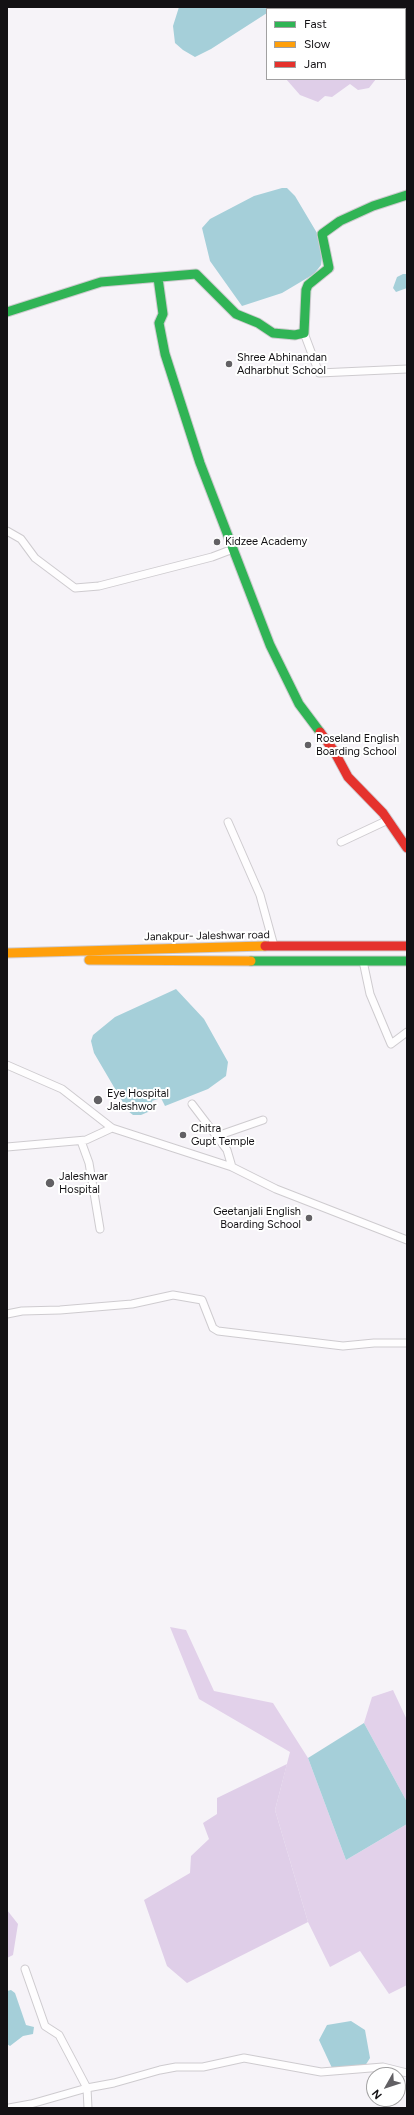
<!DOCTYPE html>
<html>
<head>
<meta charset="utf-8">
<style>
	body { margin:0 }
	#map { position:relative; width:414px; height:2115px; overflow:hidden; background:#f6f3f8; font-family:Figtree,sans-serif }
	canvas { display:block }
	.frame { position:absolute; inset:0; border:8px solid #131114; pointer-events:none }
	.legend { position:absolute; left:266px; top:8px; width:140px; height:72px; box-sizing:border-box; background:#fff; border:1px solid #a1a0a1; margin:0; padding:5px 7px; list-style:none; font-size:12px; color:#131114 }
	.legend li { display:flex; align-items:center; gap:8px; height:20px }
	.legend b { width:20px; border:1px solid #a1a0a1 }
	.north { position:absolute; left:366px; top:2067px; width:40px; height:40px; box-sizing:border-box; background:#fff; border:1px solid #a1a0a1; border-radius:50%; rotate:231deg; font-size:11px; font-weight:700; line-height:16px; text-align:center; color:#131114 }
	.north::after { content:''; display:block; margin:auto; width:14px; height:18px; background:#626064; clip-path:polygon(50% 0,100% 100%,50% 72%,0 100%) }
</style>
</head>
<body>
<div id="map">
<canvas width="414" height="2115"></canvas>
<div class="frame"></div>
<ul class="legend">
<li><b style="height:5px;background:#30b455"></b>Fast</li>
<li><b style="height:5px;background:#ff9f0a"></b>Slow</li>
<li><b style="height:5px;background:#e5322d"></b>Jam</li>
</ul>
<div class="north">N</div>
</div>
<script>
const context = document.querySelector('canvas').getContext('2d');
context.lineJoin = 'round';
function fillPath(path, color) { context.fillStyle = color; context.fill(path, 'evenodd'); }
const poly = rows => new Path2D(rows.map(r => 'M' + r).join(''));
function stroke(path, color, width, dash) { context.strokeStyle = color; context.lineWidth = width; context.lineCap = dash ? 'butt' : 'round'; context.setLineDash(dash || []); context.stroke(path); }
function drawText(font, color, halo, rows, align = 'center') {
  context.font = font + ' Figtree,sans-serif'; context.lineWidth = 4; context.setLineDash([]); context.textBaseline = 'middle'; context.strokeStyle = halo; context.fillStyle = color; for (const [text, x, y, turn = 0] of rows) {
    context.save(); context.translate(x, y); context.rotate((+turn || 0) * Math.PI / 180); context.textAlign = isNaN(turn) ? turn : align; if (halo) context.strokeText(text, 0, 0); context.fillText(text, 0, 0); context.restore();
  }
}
fillPath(poly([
	[170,1627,186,1630,214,1691,273,1703,308,1758,346,1860,407,1824,407,1985,389,1994,360,1951,330,1967,308,1922,275,1810,290,1752,199,1699],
	[393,1690,407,1720,407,1802,364,1723,372,1697]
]), '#e2d1ea');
fillPath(poly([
	[281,7,385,7,384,9,276,9],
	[286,79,376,79,369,88,358,90,350,84,332,97,325,96,318,102,300,95],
	[287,1764,275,1810,308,1922,187,1983,167,1966,144,1900,190,1873,191,1856,209,1839,203,1823,217,1814,217,1798],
	[7,1910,18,1924,13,1955,7,1958]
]), '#dfcee8');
fillPath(poly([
	[179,7,270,7,267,9,267,13,211,49,195,57,183,50,175,43,173,26],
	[282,188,287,188,295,196,317,233,322,257,321,265,314,274,282,293,242,306,210,261,202,228,210,219,254,196],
	[403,274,407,274,407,288,396,292,393,288,397,277],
	[176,989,204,1019,228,1062,226,1076,208,1089,165,1106,161,1098,152,1101,155,1109,141,1115,133,1115,128,1111,94,1053,91,1041,93,1035,115,1017],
	[364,1723,407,1802,407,1824,346,1860,308,1758],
	[11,1990,15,1993,26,2025,34,2027,33,2034,23,2036,10,2046,7,2044,7,1991],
	[351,2021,365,2030,370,2058,365,2066,332,2068,319,2040,327,2025]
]), '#a5cfd9');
const street = poly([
	[304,333,319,373,407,369],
	[7,531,21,539,35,558,75,588,99,586,212,557,233,549],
	[228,822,260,895,274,946],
	[341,842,388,820],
	[363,961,370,994,391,1044,407,1032],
	[7,1065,62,1089,112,1128,232,1167,276,1189,407,1240],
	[192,1104,227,1150,232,1167],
	[217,1136,263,1120],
	[81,1141,89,1163,100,1229],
	[7,1147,86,1140,112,1128],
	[7,1314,22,1311,60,1310,132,1304,173,1295,202,1300,213,1328,218,1331,343,1346,374,1343,407,1343],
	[25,1969,45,2026,59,2035,87,2088,88,2108],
	[9,2108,31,2104,87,2088,114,2083,160,2070,176,2067,203,2067,244,2058,321,2072,383,2067,407,2073]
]);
const fast = poly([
	[158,278,163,314,159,323,165,354,200,463,270,645,299,704,320,732],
	[7,312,101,282,196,274,236,314,258,323,273,333,295,335,304,333,306,290,308,285,329,268,322,234,340,221,373,206,407,195],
	[251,961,407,961]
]);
const slow = poly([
	[7,953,265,946],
	[89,960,251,961]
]);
const jam = poly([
	[320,732,334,751,348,777,383,813,407,848],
	[265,946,407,946]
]);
stroke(street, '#cecbcf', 9);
stroke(fast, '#cecbcf', 11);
stroke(slow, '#cecbcf', 11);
stroke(jam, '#cecbcf', 11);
stroke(street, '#fefdfe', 7);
stroke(fast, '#30b455', 9);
stroke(slow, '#ff9f0a', 9);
stroke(jam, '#e5322d', 9);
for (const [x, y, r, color] of [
	[229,364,4,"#626064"],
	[217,542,4,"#626064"],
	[308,745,4,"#626064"],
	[98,1100,5,"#626064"],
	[183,1135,4,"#626064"],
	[50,1183,5,"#626064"],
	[309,1218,4,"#626064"]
]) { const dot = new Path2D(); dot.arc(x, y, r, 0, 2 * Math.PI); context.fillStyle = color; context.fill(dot); stroke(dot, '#fff', 1.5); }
drawText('11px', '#131114', '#fff', [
	["Shree Abhinandan",237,358],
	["Adharbhut School",237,371],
	["Kidzee Academy",225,542],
	["Roseland English",316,739],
	["Boarding School",316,752],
	["Eye Hospital",107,1094],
	["Jaleshwor",107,1107],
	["Chitra",191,1129],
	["Gupt Temple",191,1142],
	["Jaleshwar",59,1177],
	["Hospital",59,1190],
	["Geetanjali English",301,1212,"right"],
	["Boarding School",301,1225,"right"]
], 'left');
drawText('11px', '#131114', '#fff', [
	["Janakpur- Jaleshwar road",207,936,-1]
]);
</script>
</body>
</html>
